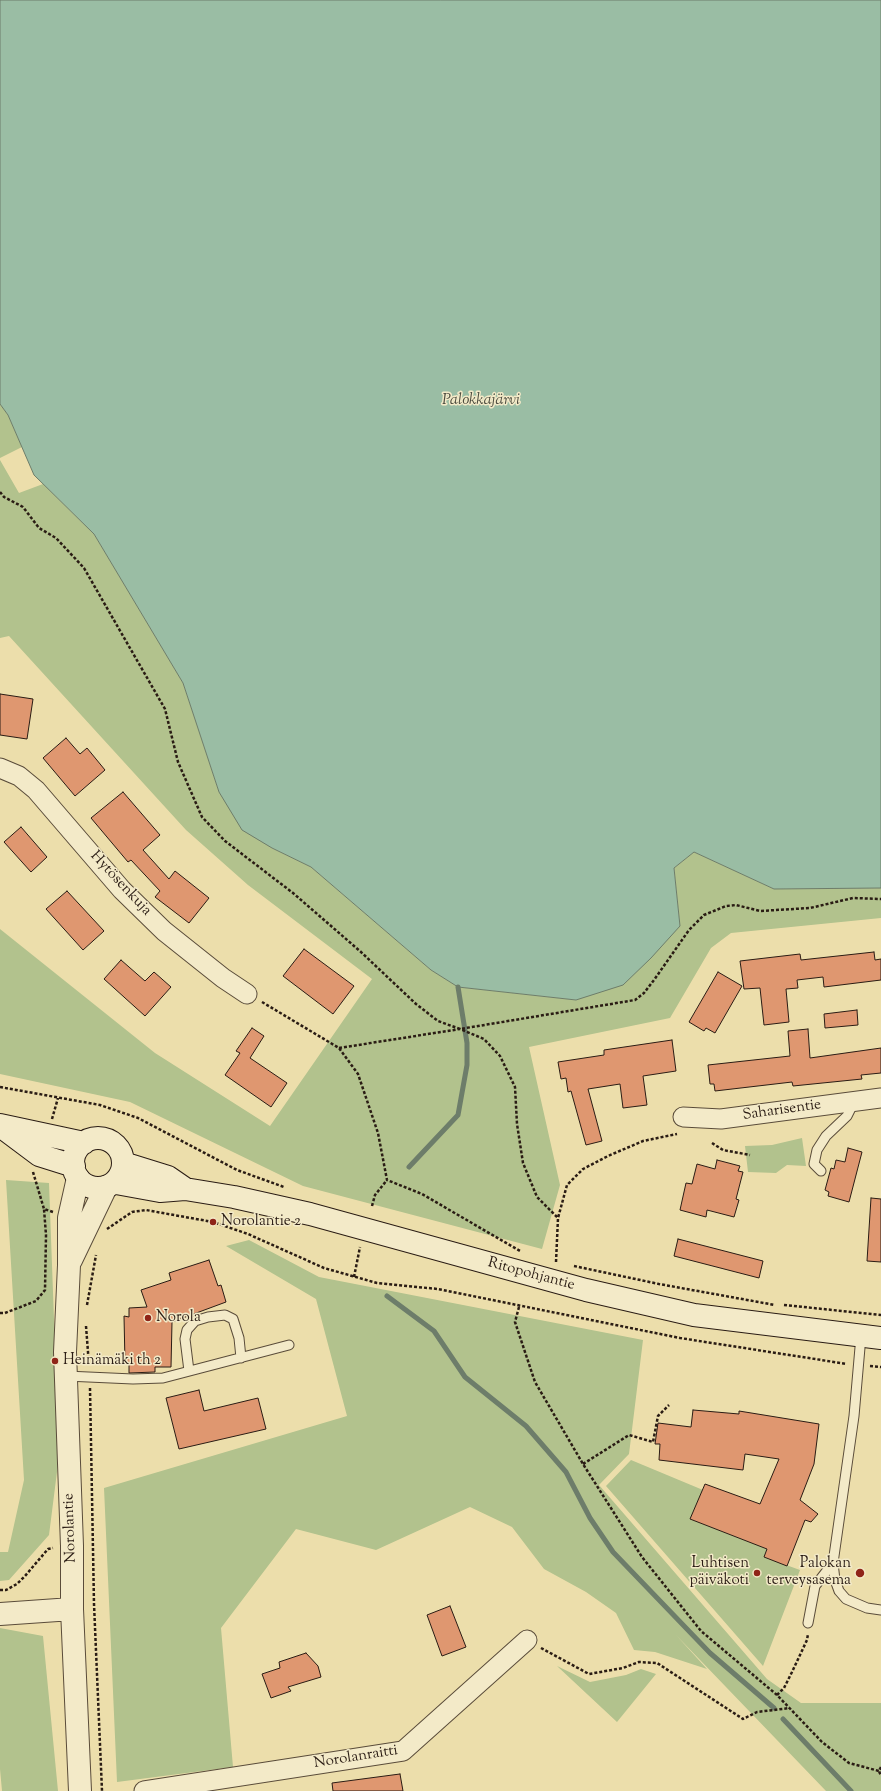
<!DOCTYPE html>
<html>
<head>
<meta charset="utf-8">
<style>
	body { margin:0 }
	canvas { display:block; background:#ecdeab }
</style>
</head>
<body>
<canvas width="881" height="1791"></canvas>
<script>
const context = document.querySelector('canvas').getContext('2d');
context.lineJoin = 'round';
function fillPath(path, color) { context.fillStyle = color; context.fill(path, 'evenodd'); }
const poly = rows => new Path2D(rows.map(r => 'M' + r).join(''));
function stroke(path, color, width, dash) { context.strokeStyle = color; context.lineWidth = width; context.lineCap = dash ? 'butt' : 'round'; context.setLineDash(dash || []); context.stroke(path); }
function drawText(font, color, halo, rows, align = 'center') {
  context.font = font + ' "Sorts Mill Goudy",serif'; context.lineWidth = 3; context.setLineDash([]); context.textBaseline = 'middle'; context.strokeStyle = halo; context.fillStyle = color; for (const [text, x, y, turn = 0] of rows) {
    context.save(); context.translate(x, y); context.rotate((+turn || 0) * Math.PI / 180); context.textAlign = isNaN(turn) ? turn : align; if (halo) context.strokeText(text, 0, 0); context.fillText(text, 0, 0); context.restore();
  }
}
fillPath(poly([
	[0,404,8,415,22,447,0,458],
	[0,460,19,493,43,484,94,534,183,683,219,792,272,848,311,867,431,970,458,987,576,1000,680,926,674,868,694,852,774,889,881,888,881,918,731,933,711,948,670,1018,529,1047,560,1185,542,1249,303,1186,130,1102,0,1074,0,929,155,1053,270,1126,372,979,248,885,186,830,9,636,0,638],
	[802,1138,806,1166,787,1165,776,1173,748,1172,745,1146,772,1145],
	[6,1180,49,1183,59,1456,49,1535,9,1580,0,1581,0,1552,8,1552,24,1480],
	[249,1240,319,1277,643,1340,629,1454,599,1485,767,1679,801,1703,881,1703,881,1791,826,1791,676,1635,707,1669,655,1652,634,1650,616,1613,586,1592,544,1569,512,1527,470,1507,376,1550,296,1529,221,1628,233,1767,117,1782,104,1488,347,1416,316,1299,226,1246],
	[631,1460,703,1490,690,1519,767,1549,764,1557,800,1570,763,1666,606,1486],
	[0,1628,43,1636,58,1791,2,1791,0,1769],
	[557,1666,590,1682,626,1675,641,1669,656,1674,617,1722]
]), '#b2c28d');
const water = poly([
	[0,0,881,0,881,888,774,889,694,852,674,868,680,926,651,958,623,985,576,1000,458,987,431,970,311,867,272,848,242,830,219,792,183,683,94,534,34,475,8,415,0,404,0,0]
]);
fillPath(water, '#9abda4');
stroke(water, '#6d7d6a', 1);
stroke(poly([
	[409,1167,458,1115,467,1065,467,1043,458,987],
	[387,1296,434,1331,465,1377,526,1426,566,1472,590,1518,613,1552,710,1653,774,1708],
	[783,1719,851,1791]
]), '#6d7d6a', 5);
const building = poly([
	[0,694,33,699,27,739,0,735,0,694],
	[66,738,80,754,87,748,105,770,75,796,43,758,66,738],
	[123,792,160,835,143,850,169,879,175,871,209,898,189,923,155,897,160,891,131,860,128,862,91,818,123,792],
	[21,827,47,857,31,872,4,842,21,827],
	[67,891,104,931,83,950,46,909,67,891],
	[304,949,354,986,333,1014,283,976,304,949],
	[874,952,875,960,881,959,881,980,824,987,823,977,797,980,798,988,786,989,789,1022,764,1025,760,988,744,989,740,961,800,954,801,960,874,952],
	[121,960,145,981,154,972,171,987,145,1016,104,979,121,960],
	[718,972,742,986,715,1033,706,1028,704,1031,689,1022,718,972],
	[857,1010,858,1025,825,1028,824,1014,857,1010],
	[252,1028,264,1036,250,1058,287,1083,271,1107,225,1075,240,1053,236,1051,252,1028],
	[808,1029,810,1058,881,1048,881,1073,861,1075,862,1079,793,1086,792,1082,715,1091,714,1084,710,1084,708,1065,790,1056,788,1031,808,1029],
	[672,1040,676,1071,643,1076,647,1105,623,1108,620,1084,588,1089,602,1141,586,1145,571,1091,568,1092,566,1078,561,1079,558,1062,604,1055,604,1050,672,1040],
	[848,1148,862,1152,849,1202,828,1196,829,1192,825,1190,831,1168,834,1169,836,1160,845,1162,848,1148],
	[717,1160,740,1166,738,1171,743,1172,736,1199,739,1200,734,1217,707,1210,706,1217,680,1210,686,1183,692,1184,697,1164,715,1169,717,1160],
	[871,1198,881,1199,881,1262,867,1261,871,1198],
	[678,1239,763,1261,759,1278,674,1256,678,1239],
	[209,1260,218,1286,221,1285,226,1302,172,1322,171,1367,155,1367,155,1372,129,1373,129,1364,125,1363,124,1316,129,1317,129,1308,147,1307,141,1290,171,1280,169,1273,209,1260],
	[199,1390,204,1411,258,1398,266,1429,179,1449,166,1398,199,1390],
	[693,1410,739,1414,739,1411,819,1424,814,1464,800,1500,818,1514,811,1522,805,1520,787,1566,764,1557,767,1549,690,1519,705,1484,760,1504,779,1459,745,1454,743,1470,659,1460,660,1444,655,1444,658,1423,691,1427,693,1410],
	[450,1606,466,1647,442,1656,427,1615,450,1606],
	[306,1653,318,1666,321,1677,288,1687,291,1691,271,1698,262,1674,280,1668,279,1662,306,1653],
	[400,1774,403,1791,333,1791,332,1783,400,1774]
]);
fillPath(building, '#df9770');
stroke(building, '#2a1c14', 1);
const service = poly([
	[821,1171,814,1164,817,1150,826,1136,847,1116,854,1102],
	[189,1371,185,1339,187,1330,195,1321,208,1317,225,1315,233,1319,239,1338,241,1358],
	[66,1376,133,1379,163,1378,289,1345],
	[833,1563,835,1580,839,1591,846,1599,867,1608,881,1610],
	[808,1623,815,1586,833,1563,854,1416,861,1336]
]);
const minor = poly([
	[0,768,19,776,36,790,122,890,164,931,223,978,247,994],
	[683,1117,721,1119,881,1098],
	[144,1791,403,1751,527,1640]
]);
const tertiary = poly([
	[78,1178,69,1218,69,1265,65,1352,72,1546,72,1609,80,1791],
	[71,1260,106,1187],
	[0,1614,72,1609]
]);
const secondary = poly([
	[0,1125,84,1143],
	[3,1128,39,1155,74,1166],
	'73 1163a25 25 0 1 1 50 0a25 25 0 1 1-50 0Z',
	[123,1163,168,1177,184,1188],
	[116,1183,160,1191,185,1189,234,1197,310,1214,586,1290,694,1315,881,1338]
]);
stroke(service, '#5a4c3a', 11);
stroke(minor, '#5a4c3a', 21);
stroke(tertiary, '#5a4c3a', 24);
stroke(secondary, '#2a1c14', 24);
stroke(poly([
	[0,492,4,497,23,507,39,528,56,538,84,568,165,709,178,762,202,817,225,841,293,893,361,952,416,1004,438,1021,460,1029,635,1000,644,993,654,980,689,930,704,915,726,906,736,905,760,911,810,908,853,898,881,899],
	[262,1002,339,1048,358,1074,378,1133,387,1180,422,1194,520,1251],
	[339,1048,460,1029,484,1039,500,1056,515,1087,517,1124,523,1163,537,1197,558,1218],
	[0,1087,100,1105,138,1118,237,1170,284,1187],
	[52,1119,58,1098],
	[712,1143,723,1150,750,1155],
	[33,1172,44,1209],
	[372,1206,375,1195,387,1180],
	[107,1229,132,1212,146,1210,213,1222,248,1234,324,1268,377,1283,438,1289,680,1338,847,1364],
	[556,1262,558,1218,567,1185,583,1169,608,1156,643,1141,677,1134],
	[574,1266,659,1284,775,1305],
	[354,1277,360,1247],
	[87,1305,96,1255],
	[784,1305,881,1315],
	[519,1307,515,1322,535,1382,583,1464,642,1557,701,1631,777,1695,822,1742,849,1763,879,1771],
	[0,1313,5,1313,36,1301,45,1290,46,1235,44,1209,53,1212],
	[86,1326,89,1365],
	[870,1366,881,1367],
	[90,1388,94,1604,102,1791],
	[583,1464,629,1435,653,1442,658,1416,669,1405],
	[0,1590,6,1590,17,1584,25,1576,48,1549,53,1548],
	[541,1648,589,1674,623,1668,639,1662,657,1663,743,1719,757,1712,790,1708],
	[777,1695,784,1688,792,1672,807,1640,808,1634],
	[881,1767,879,1771,881,1776]
]), '#2a1c14', 2.5, [3, 2]);
stroke(service, '#f3eac8', 9);
stroke(minor, '#f3eac8', 19);
stroke(tertiary, '#f3eac8', 22);
stroke(secondary, '#f3eac8', 22);
for (const [x, y, r, color] of [
	[213,1222,4,"#8f2418"],
	[148,1318,4,"#8f2418"],
	[55,1361,4,"#8f2418"],
	[757,1573,4,"#8f2418"],
	[860,1573,5,"#8f2418"]
]) { const dot = new Path2D(); dot.arc(x, y, r, 0, 2 * Math.PI); context.fillStyle = color; context.fill(dot); stroke(dot, '#f3eac8', 1.5); }
drawText('15px', '#2a1c14', '#f3eac8', [
	["Hytösenkuja",120,884,47],
	["Saharisentie",782,1111,-8],
	["Ritopohjantie",531,1275,15],
	["Norolantie",71,1528,-92],
	["Norolanraitti",356,1758,-9]
]);
drawText('15px', '#2a1c14', '#f3eac8', [
	["Norolantie 2",221,1222],
	["Norola",156,1318],
	["Heinämäki th 2",63,1361],
	["Luhtisen",749,1564,"right"],
	["päiväkoti",749,1581,"right"],
	["Palokan",851,1564,"right"],
	["terveysasema",851,1581,"right"]
], 'left');
drawText('italic 16px', '#4c4c3f', '#f3eac8', [
	["Palokkajärvi",481,401]
]);
</script>
</body>
</html>
